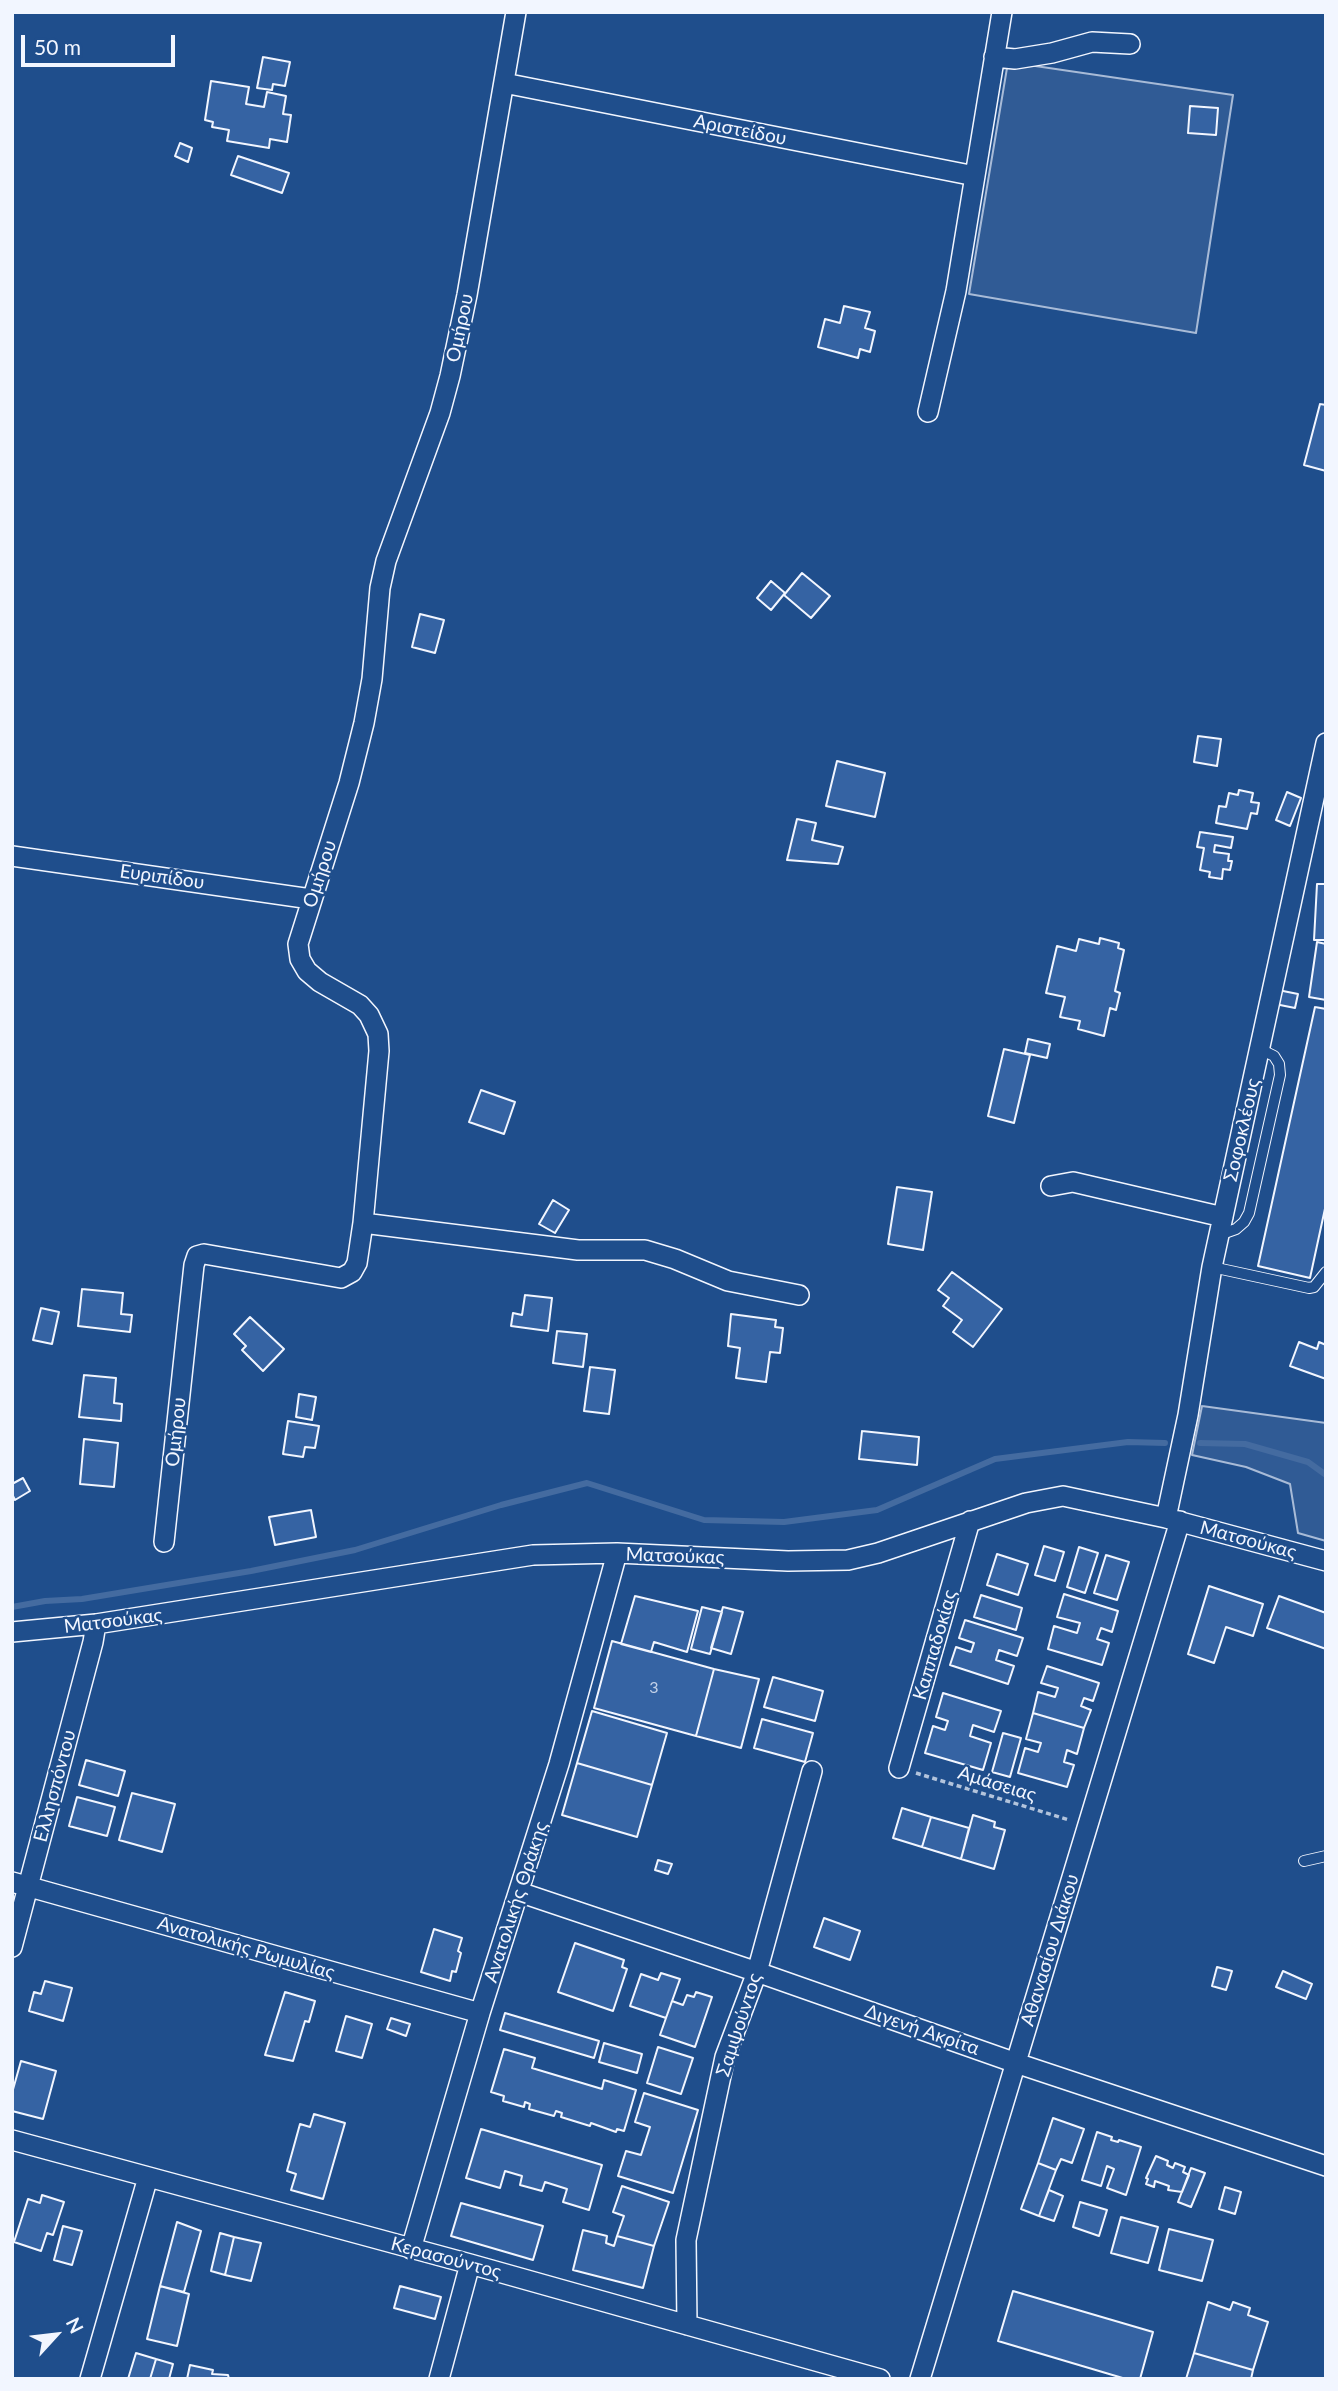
<!DOCTYPE html>
<html>
<head>
<meta charset="utf-8">
<style>
	body { margin:0 }
	#map { position:relative; width:1338px; height:2391px; overflow:hidden; background:#1f4e8c; font-family:Lato,sans-serif }
	canvas { display:block }
	.frame { position:absolute; inset:0; border:14px solid #f2f6ff; pointer-events:none }
	.north { position:absolute; left:21px; top:2300px; width:70px; height:70px; -webkit-text-stroke:5px #1f4e8c; paint-order:stroke; rotate:63deg; font-size:19px; font-weight:700; line-height:28px; text-align:center; color:#f2f6ff }
	.north::after { content:''; display:block; margin:auto; width:24px; height:32px; background:#f2f6ff; clip-path:polygon(50% 0,100% 100%,50% 72%,0 100%) }
	.scale { position:absolute; left:21px; top:35px; width:154px; height:32px; box-sizing:border-box; border:4px solid #f2f6ff; border-top:0; padding-left:9px; font-size:21px; line-height:24px; white-space:nowrap; color:#f2f6ff; -webkit-text-stroke:5px #1f4e8c; paint-order:stroke }
</style>
</head>
<body>
<div id="map">
<canvas width="1338" height="2391"></canvas>
<div class="frame"></div>
<div class="north">N</div>
<div class="scale">50 m</div>
</div>
<script>
const context = document.querySelector('canvas').getContext('2d');
context.lineJoin = 'round';
function fillPath(path, color) { context.fillStyle = color; context.fill(path, 'evenodd'); }
const poly = rows => new Path2D(rows.map(r => 'M' + r).join(''));
function stroke(path, color, width, dash) { context.strokeStyle = color; context.lineWidth = width; context.lineCap = dash ? 'butt' : 'round'; context.setLineDash(dash || []); context.stroke(path); }
function drawText(font, color, halo, rows, align = 'center') {
  context.font = font + ' Lato,sans-serif'; context.lineWidth = 5; context.setLineDash([]); context.textBaseline = 'middle'; context.strokeStyle = halo; context.fillStyle = color; for (const [text, x, y, turn = 0] of rows) {
    context.save(); context.translate(x, y); context.rotate((+turn || 0) * Math.PI / 180); context.textAlign = isNaN(turn) ? turn : align; if (halo) context.strokeText(text, 0, 0); context.fillText(text, 0, 0); context.restore();
  }
}
const built = poly([
	[1008,62,1233,95,1196,333,969,294,1008,62],
	[1202,1406,1326,1423,1326,1541,1298,1533,1290,1484,1246,1467,1192,1455,1202,1406]
]);
fillPath(built, '#305b95');
stroke(built, '#a8bbd7', 2);
stroke(poly([
	[1200,1443,1245,1444,1308,1462,1326,1475],
	[12,1607,45,1601,82,1599,251,1571,355,1550,501,1505,587,1483,704,1520,784,1522,877,1510,995,1459,1128,1442,1165,1443]
]), '#446ba0', 6);
const building = poly([
	[263,57,290,62,285,86,273,84,272,90,257,88,263,57],
	[211,81,249,87,246,104,264,107,267,92,286,96,283,114,291,115,287,142,270,139,269,148,227,141,229,130,212,127,213,122,205,120,211,81],
	[1190,106,1218,108,1216,135,1188,133,1190,106],
	[180,143,192,148,188,162,175,156,180,143],
	[238,156,289,173,282,193,231,175,238,156],
	[844,306,870,312,865,328,875,331,870,352,860,349,858,358,818,347,825,319,840,323,844,306],
	[1320,404,1326,405,1326,471,1304,465,1320,404],
	[802,573,830,596,811,618,784,595,802,573],
	[771,581,785,593,771,610,757,598,771,581],
	[420,614,444,620,435,653,412,647,420,614],
	[1198,736,1221,739,1217,766,1194,762,1198,736],
	[837,761,885,773,875,817,826,806,837,761],
	[1239,790,1253,793,1251,802,1259,803,1257,814,1251,813,1247,829,1216,823,1219,806,1226,807,1229,793,1238,795,1239,790],
	[1287,792,1301,798,1290,826,1276,820,1287,792],
	[797,819,816,823,812,840,843,847,838,864,787,860,797,819],
	[1200,832,1233,837,1231,848,1215,845,1214,852,1229,854,1228,861,1232,861,1230,870,1223,869,1222,879,1209,877,1210,872,1200,870,1204,848,1197,847,1200,832],
	[1317,884,1326,884,1326,940,1314,940,1317,884],
	[1100,938,1119,943,1118,948,1124,950,1115,991,1120,993,1116,1010,1110,1008,1104,1036,1078,1029,1080,1021,1060,1017,1065,997,1046,993,1057,946,1076,951,1079,939,1099,944,1100,938],
	[1317,942,1326,944,1326,1000,1309,997,1317,942],
	[1278,990,1298,994,1295,1008,1275,1004,1278,990],
	[1315,1007,1326,1009,1326,1204,1310,1278,1258,1266,1315,1007],
	[1028,1039,1050,1044,1047,1058,1025,1053,1028,1039],
	[1004,1049,1030,1055,1014,1123,988,1116,1004,1049],
	[481,1090,515,1102,504,1134,469,1122,481,1090],
	[897,1187,932,1192,923,1250,888,1244,897,1187],
	[553,1200,569,1210,555,1233,539,1224,553,1200],
	[952,1272,1002,1309,973,1347,953,1332,962,1320,943,1306,949,1298,938,1290,952,1272],
	[82,1289,123,1293,121,1314,132,1315,130,1332,78,1326,82,1289],
	[525,1295,552,1298,548,1331,511,1326,513,1313,522,1315,525,1295],
	[41,1308,59,1312,52,1344,33,1340,41,1308],
	[731,1314,776,1320,775,1327,783,1328,780,1353,770,1352,766,1382,736,1378,740,1348,728,1346,731,1314],
	[250,1317,284,1349,263,1371,242,1350,246,1346,234,1334,250,1317],
	[557,1331,587,1334,583,1367,553,1363,557,1331],
	[1299,1342,1317,1349,1319,1342,1326,1345,1326,1379,1290,1366,1299,1342],
	[590,1367,615,1370,609,1414,584,1411,590,1367],
	[84,1375,116,1378,114,1403,122,1404,121,1421,79,1417,84,1375],
	[299,1394,316,1397,312,1420,296,1417,299,1394],
	[288,1421,319,1426,315,1448,305,1447,303,1457,283,1454,288,1421],
	[862,1431,919,1437,917,1465,859,1459,862,1431],
	[84,1439,118,1443,114,1487,80,1484,84,1439],
	[23,1478,30,1491,15,1500,12,1494,12,1484,23,1478],
	[311,1510,316,1537,275,1545,269,1517,311,1510],
	[1044,1546,1064,1552,1055,1581,1035,1575,1044,1546],
	[1079,1547,1098,1553,1085,1593,1067,1587,1079,1547],
	[997,1554,1028,1564,1018,1595,987,1585,997,1554],
	[1106,1555,1129,1562,1117,1600,1094,1593,1106,1555],
	[1209,1586,1263,1604,1253,1636,1226,1627,1214,1663,1188,1654,1209,1586],
	[1064,1594,1118,1611,1112,1632,1101,1628,1097,1639,1109,1643,1102,1665,1048,1649,1054,1626,1077,1633,1080,1623,1057,1617,1064,1594],
	[981,1595,1022,1608,1016,1630,974,1617,981,1595],
	[635,1596,698,1611,687,1652,654,1642,651,1652,621,1644,635,1596],
	[1279,1596,1326,1613,1326,1649,1267,1628,1279,1596],
	[702,1607,722,1612,710,1654,691,1649,702,1607],
	[723,1607,743,1612,731,1654,711,1648,723,1607],
	[965,1620,1023,1638,1017,1656,999,1650,996,1660,1014,1666,1008,1684,950,1665,956,1647,971,1652,974,1643,959,1638,965,1620],
	[612,1641,714,1669,696,1736,594,1708,612,1641],
	[1047,1666,1099,1683,1093,1701,1084,1698,1081,1706,1091,1710,1084,1728,1033,1713,1038,1692,1055,1697,1058,1688,1041,1683,1047,1666],
	[714,1669,759,1679,741,1748,696,1736,714,1669],
	[773,1677,823,1691,815,1721,764,1707,773,1677],
	[943,1693,1001,1711,994,1732,973,1725,970,1736,991,1743,983,1770,925,1753,933,1726,945,1730,948,1721,936,1717,943,1693],
	[592,1711,667,1733,652,1785,577,1763,592,1711],
	[1033,1713,1084,1728,1077,1754,1067,1750,1064,1762,1074,1765,1067,1787,1018,1773,1025,1748,1038,1752,1041,1743,1026,1739,1033,1713],
	[762,1719,813,1733,805,1762,754,1748,762,1719],
	[1003,1733,1021,1738,1010,1777,992,1772,1003,1733],
	[86,1760,125,1771,118,1796,79,1785,86,1760],
	[577,1763,652,1785,637,1837,562,1815,577,1763],
	[132,1793,175,1804,162,1852,119,1840,132,1793],
	[77,1797,115,1807,107,1836,69,1826,77,1797],
	[902,1808,931,1817,922,1847,893,1838,902,1808],
	[973,1815,995,1822,994,1827,1005,1830,994,1869,961,1859,973,1815],
	[931,1817,969,1828,961,1859,922,1847,931,1817],
	[658,1860,672,1864,668,1874,655,1870,658,1860],
	[824,1918,860,1931,850,1960,814,1947,824,1918],
	[434,1929,462,1938,458,1951,461,1953,456,1972,452,1971,450,1981,421,1972,434,1929],
	[575,1943,624,1960,622,1967,627,1969,613,2011,558,1992,575,1943],
	[1217,1967,1232,1971,1226,1990,1212,1986,1217,1967],
	[1283,1971,1312,1984,1306,1999,1276,1987,1283,1971],
	[661,1973,680,1979,666,2018,630,2006,641,1974,658,1980,661,1973],
	[45,1981,72,1988,63,2021,29,2011,34,1992,41,1994,45,1981],
	[285,1992,315,2001,309,2022,305,2021,293,2061,265,2055,285,1992],
	[696,1992,712,1997,695,2047,660,2035,672,2001,683,2005,687,1995,694,1997,696,1992],
	[505,2013,599,2041,594,2058,500,2030,505,2013],
	[346,2016,372,2024,362,2058,336,2051,346,2016],
	[391,2018,410,2024,406,2036,387,2029,391,2018],
	[604,2043,642,2054,637,2073,599,2062,604,2043],
	[658,2047,693,2058,681,2094,647,2083,658,2047],
	[504,2049,535,2058,532,2068,602,2089,604,2080,636,2090,624,2131,617,2129,616,2132,591,2123,590,2126,561,2117,562,2113,556,2111,554,2116,529,2109,530,2104,525,2102,524,2107,503,2101,504,2096,491,2092,504,2049],
	[21,2061,56,2071,43,2119,12,2111,12,2093,21,2061],
	[644,2093,698,2110,673,2193,618,2176,626,2151,641,2155,650,2127,635,2122,644,2093],
	[314,2114,345,2123,323,2199,291,2190,296,2174,287,2171,300,2124,310,2127,314,2114],
	[1053,2118,1084,2129,1072,2163,1061,2159,1056,2170,1038,2163,1053,2118],
	[481,2129,602,2165,589,2210,563,2202,567,2189,545,2182,542,2191,520,2185,522,2176,505,2171,500,2188,466,2178,481,2129],
	[1097,2132,1112,2137,1111,2140,1118,2142,1119,2140,1141,2147,1126,2195,1107,2188,1114,2169,1107,2166,1101,2186,1082,2180,1097,2132],
	[1156,2156,1168,2161,1167,2165,1173,2168,1175,2163,1185,2167,1183,2172,1189,2175,1182,2192,1168,2190,1169,2186,1155,2181,1154,2187,1146,2184,1148,2179,1146,2178,1156,2156],
	[1038,2163,1056,2170,1039,2216,1021,2209,1038,2163],
	[1191,2168,1205,2173,1191,2207,1178,2202,1191,2168],
	[622,2186,669,2202,654,2246,617,2236,624,2216,613,2212,622,2186],
	[1225,2187,1241,2192,1235,2214,1219,2209,1225,2187],
	[1049,2190,1063,2196,1054,2221,1039,2216,1049,2190],
	[42,2195,64,2202,53,2235,47,2233,41,2251,14,2242,28,2199,40,2203,42,2195],
	[1080,2202,1107,2210,1099,2236,1073,2227,1080,2202],
	[461,2203,543,2226,533,2260,451,2236,461,2203],
	[1121,2217,1158,2227,1148,2263,1111,2253,1121,2217],
	[177,2222,201,2231,184,2292,160,2286,177,2222],
	[63,2226,82,2231,72,2265,54,2260,63,2226],
	[1169,2229,1213,2240,1202,2281,1159,2270,1169,2229],
	[583,2230,607,2236,606,2243,614,2246,617,2236,654,2246,643,2288,573,2270,583,2230],
	[220,2233,234,2237,225,2275,211,2271,220,2233],
	[234,2237,261,2243,251,2281,225,2275,234,2237],
	[160,2286,189,2294,177,2346,147,2339,160,2286],
	[400,2286,441,2297,435,2319,394,2308,400,2286],
	[1013,2291,1153,2332,1140,2379,1126,2379,998,2341,1013,2291],
	[1208,2302,1230,2310,1233,2302,1250,2308,1248,2315,1268,2322,1253,2370,1194,2353,1208,2302],
	[136,2353,156,2359,150,2379,128,2379,136,2353],
	[1194,2353,1253,2370,1251,2379,1186,2379,1194,2353],
	[156,2359,173,2364,169,2379,150,2379,156,2359],
	[190,2365,213,2370,212,2374,228,2375,229,2379,187,2379,190,2365]
]);
fillPath(building, '#3563a3');
stroke(building, '#f2f6ff', 2);
const lane = poly([
	[1219,1235,1236,1229,1244,1222,1249,1213,1280,1075,1279,1064,1274,1056,1260,1049],
	[1212,1267,1309,1288,1314,1287,1326,1272],
	[1304,1861,1326,1856]
]);
const street = poly([
	[994,57,1015,59,1052,53,1092,42,1130,44],
	[504,83,975,176],
	[928,412,956,291,1002,12],
	[12,856,311,899],
	[1051,1186,1073,1182,1223,1217],
	[363,1223,578,1250,645,1250,675,1259,728,1281,799,1295],
	[1166,1518,1188,1415,1212,1267,1326,743],
	[164,1542,194,1265,197,1256,204,1254,341,1278,352,1272,357,1263,363,1223,379,1051,378,1034,369,1015,360,1005,320,982,307,971,300,959,298,944,349,783,364,723,372,679,380,588,386,561,440,413,450,376,467,295,516,12],
	[12,1632,96,1624,533,1555,617,1553,788,1561,848,1560,878,1553,1026,1503,1063,1496,1166,1518,1326,1561],
	[899,1768,970,1521],
	[12,1882,480,2013],
	[519,1892,757,1972,1016,2063,1326,2166],
	[12,1947,93,1642,96,1624],
	[12,2140,470,2264,880,2379],
	[411,2249,480,2013,559,1764,617,1553],
	[687,2325,686,2240,725,2057,757,1972,812,1771],
	[90,2379,148,2177],
	[439,2379,470,2264],
	[920,2379,1180,1521]
]);
stroke(lane, '#f2f6ff', 12);
stroke(street, '#f2f6ff', 22);
stroke(poly([
	[916,1773,1069,1820]
]), '#b3c4dc', 3.5, [5, 3.5]);
stroke(lane, '#1f4e8c', 10);
stroke(street, '#1f4e8c', 19);
drawText('16px', '#c3d1e8', null, [
	["3",654,1688]
]);
drawText('19px', '#f2f6ff', '#1f4e8c', [
	["Αριστείδου",740,130,11],
	["Ομήρου",460,328,-78],
	["Ομήρου",320,874,-72],
	["Ευριπίδου",162,877,8],
	["Σοφοκλέους",1242,1130,-77],
	["Ομήρου",176,1432,-84],
	["Ματσούκας",1248,1540,15],
	["Ματσούκας",675,1556,2],
	["Ματσούκας",113,1621,-7],
	["Καππαδοκίας",935,1645,-74],
	["Αμάσειας",997,1784,17],
	["Ελλησπόντου",55,1786,-75],
	["Ανατολικής Θράκης",516,1902,-72],
	["Ανατολικής Ρωμυλίας",246,1948,16],
	["Αθανασίου Διάκου",1050,1950,-73],
	["Σαμψούντος",739,2025,-72],
	["Διγενή Ακρίτα",922,2030,19],
	["Κερασούντος",446,2258,15]
]);
</script>
</body>
</html>
